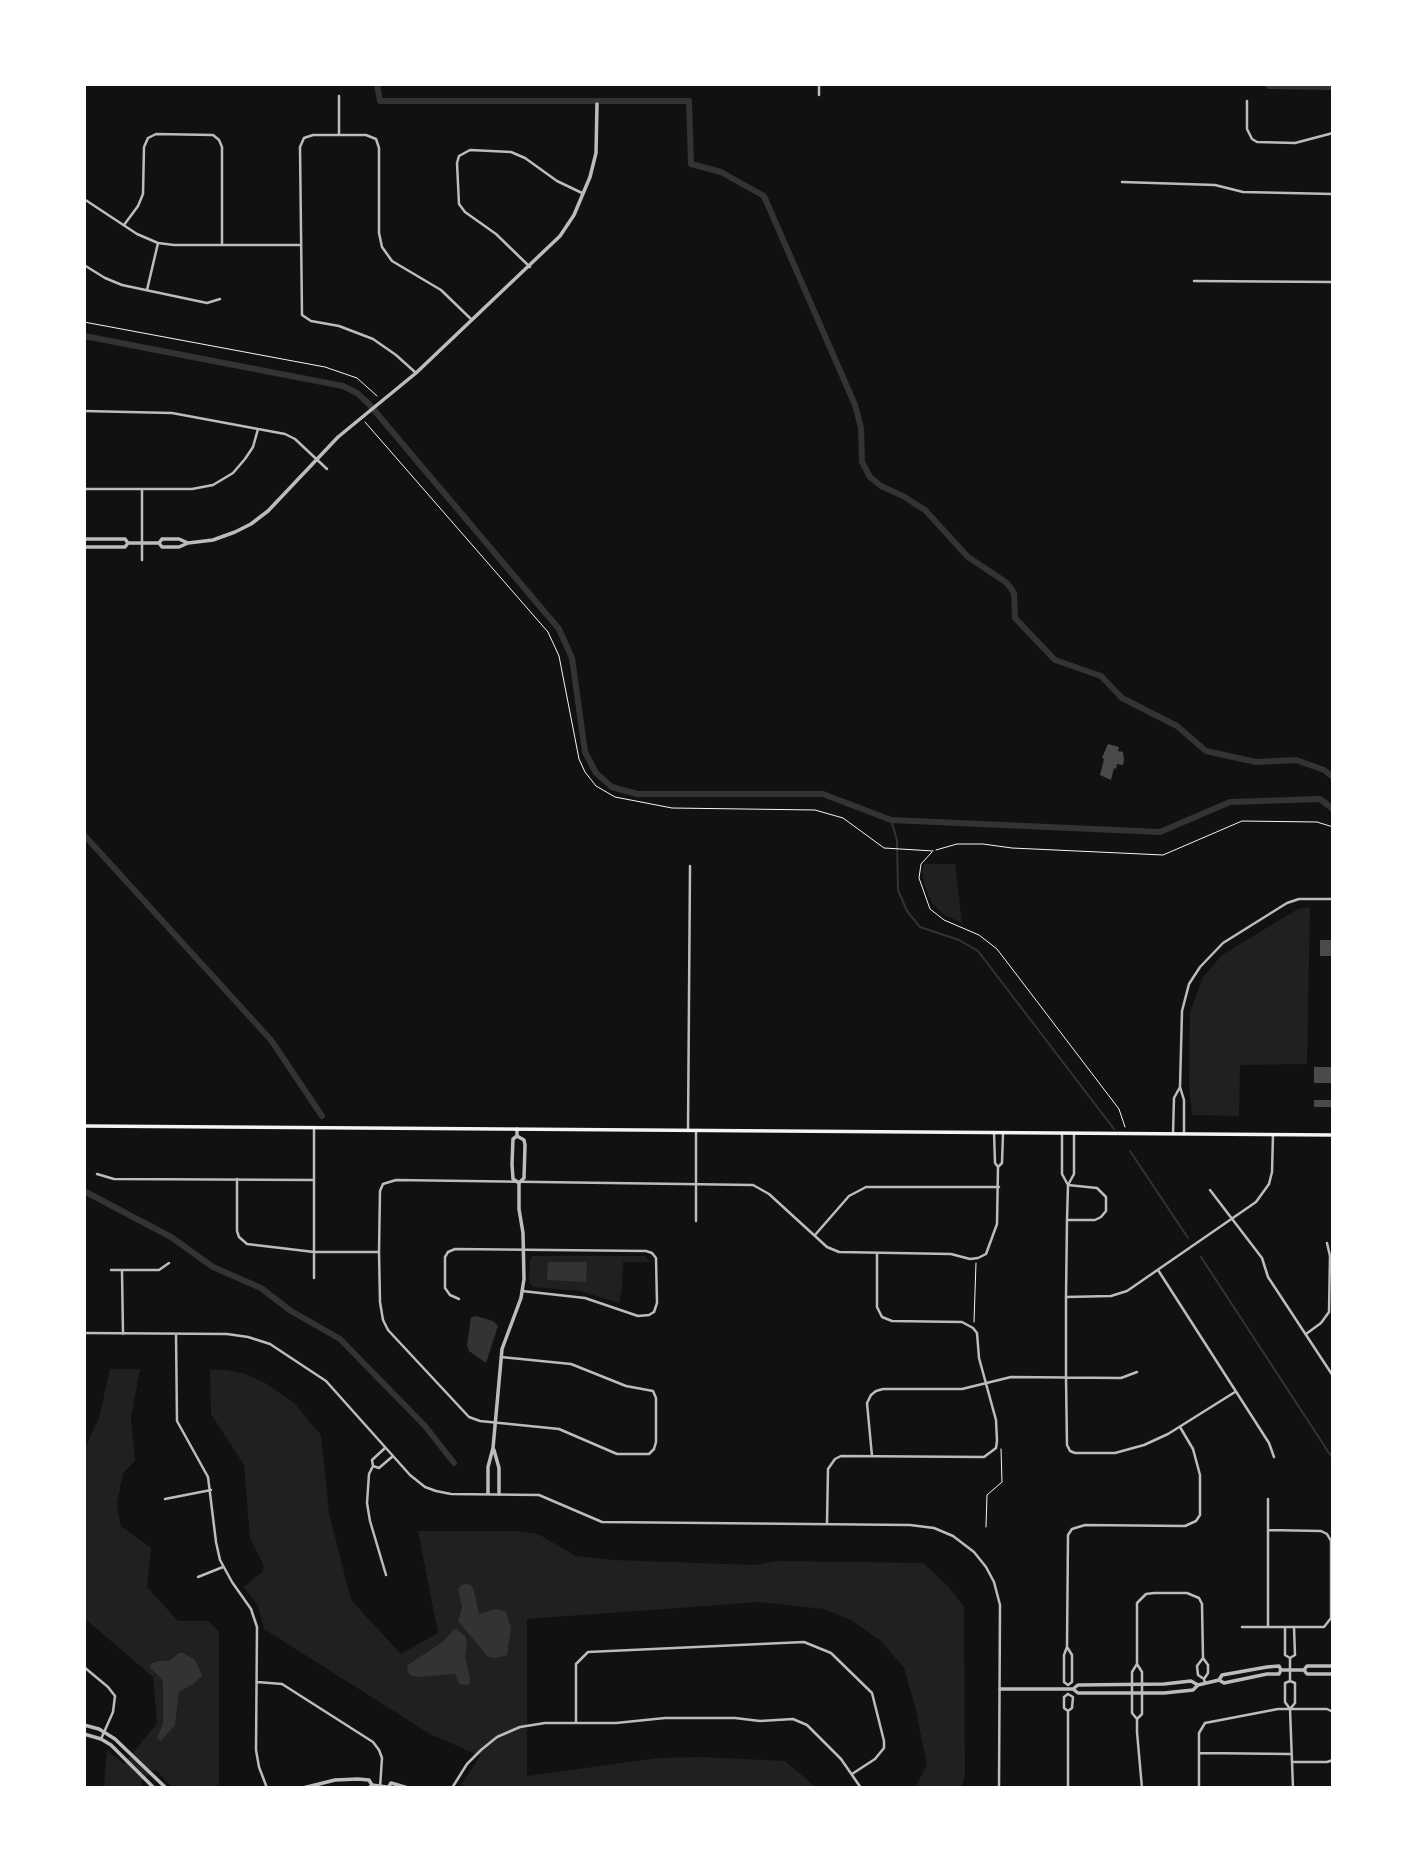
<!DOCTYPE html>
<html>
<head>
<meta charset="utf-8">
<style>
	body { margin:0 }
	#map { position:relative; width:1417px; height:1872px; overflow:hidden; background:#111; font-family:Montserrat,sans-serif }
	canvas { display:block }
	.frame { position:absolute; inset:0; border:86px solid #fff; pointer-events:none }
</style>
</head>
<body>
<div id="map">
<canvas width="1417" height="1872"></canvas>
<div class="frame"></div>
</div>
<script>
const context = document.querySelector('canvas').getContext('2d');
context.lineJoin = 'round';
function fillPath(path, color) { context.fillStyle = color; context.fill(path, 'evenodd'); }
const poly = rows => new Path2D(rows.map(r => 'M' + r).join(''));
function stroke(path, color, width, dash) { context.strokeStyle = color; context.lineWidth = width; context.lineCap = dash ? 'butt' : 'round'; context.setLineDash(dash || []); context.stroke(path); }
fillPath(poly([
	[924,864,955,864,962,923,944,915,932,903,924,884,922,872],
	[1310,907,1307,1064,1240,1065,1239,1116,1192,1115,1189,1085,1190,1012,1203,977,1222,955,1298,909],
	[533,1256,645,1256,650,1262,623,1262,622,1287,619,1303,580,1291,533,1287,529,1283,530,1259],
	[110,1369,140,1369,131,1418,135,1461,123,1473,117,1504,121,1526,151,1548,147,1587,178,1621,209,1621,219,1632,219,1788,173,1788,155,1769,141,1782,142,1788,104,1788,107,1750,124,1764,157,1723,153,1677,84,1618,84,1450,99,1418],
	[210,1370,227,1370,246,1374,265,1383,294,1403,321,1435,329,1513,351,1600,401,1654,438,1633,418,1531,517,1531,538,1534,576,1556,613,1560,754,1565,779,1561,923,1563,947,1585,964,1607,965,1773,962,1788,915,1788,927,1765,915,1706,904,1668,881,1641,851,1620,823,1609,760,1602,527,1619,527,1776,658,1758,702,1757,785,1761,817,1788,459,1788,480,1756,430,1734,264,1629,258,1606,244,1587,262,1572,264,1566,250,1538,244,1465,211,1414]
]), '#202020');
fillPath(poly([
	[548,1262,587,1262,586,1282,547,1280],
	[476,1316,493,1321,498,1326,486,1363,469,1351,467,1345,471,1317],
	[466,1584,471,1585,474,1591,479,1614,496,1609,506,1612,511,1628,507,1655,495,1658,488,1657,458,1621,462,1608,458,1589,461,1585],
	[456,1629,464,1635,467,1641,465,1657,470,1679,469,1685,459,1684,455,1674,420,1677,410,1675,407,1670,408,1665,444,1641,453,1630],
	[179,1653,183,1653,195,1660,202,1676,193,1684,179,1692,175,1725,161,1741,157,1738,163,1724,163,1682,160,1677,151,1669,150,1664,159,1661,169,1661]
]), '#333');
stroke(poly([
	[891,820,897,840,898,890,907,911,920,927,959,940,978,951,1114,1129],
	[1130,1151,1188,1238],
	[1201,1257,1333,1459]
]), '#333', 2);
stroke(poly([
	[377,84,380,101,689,101,691,164,721,172,764,196,855,405,861,428,862,462,870,477,881,486,903,496,925,510,968,557,1007,583,1014,593,1015,618,1055,660,1101,676,1122,698,1177,726,1206,751,1256,762,1296,760,1324,770,1333,777],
	[1267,84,1269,86,1333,87],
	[84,336,343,386,357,393,368,403,559,629,572,658,585,752,596,773,612,787,637,794,823,794,891,820,1160,832,1230,802,1320,799,1333,809],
	[84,835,271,1040,322,1116],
	[84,1191,171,1237,213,1267,261,1288,291,1311,340,1339,425,1426,454,1463]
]), '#333', 6);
fillPath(poly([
	[1108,744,1119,747,1118,751,1123,752,1124,760,1123,765,1117,764,1116,769,1114,768,1111,780,1100,775,1104,759,1102,758],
	[1320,940,1333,940,1333,956,1320,956],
	[1314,1067,1333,1067,1333,1083,1314,1083],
	[1314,1100,1333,1100,1333,1107,1314,1107]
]), '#4a4a4a');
stroke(poly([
	[84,322,325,367,357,378,377,396],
	[365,422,548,632,559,656,579,759,585,772,596,786,615,797,672,808,815,810,843,818,884,848,933,851],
	[936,850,957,844,983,844,1012,848,1163,855,1242,821,1317,822,1333,827],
	[932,852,921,864,919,878,930,909,944,920,979,935,997,949,1119,1109,1125,1127],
	[974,1322,976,1263],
	[986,1527,987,1495,1002,1482,1001,1449]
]), '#f5f5f5', 1);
stroke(poly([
	[819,95,819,84],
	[1247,101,1247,129,1252,139,1257,142,1295,143,1333,133],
	[339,135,339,96],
	[1122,182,1215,185,1243,192,1333,194],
	[84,199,137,234,158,243,174,245,299,245],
	[124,225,138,206,143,194,144,147,148,138,156,134,213,135,219,140,222,147,222,245],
	[84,265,105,278,122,285,207,303,220,299],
	[530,267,496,234,465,212,459,204,457,163,459,156,470,150,511,152,525,158,557,181,582,193],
	[1194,281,1333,282],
	[147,290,158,243],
	[416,373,396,355,373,339,339,326,311,321,302,315,300,147,304,138,313,135,366,135,376,139,379,148,379,233,382,247,392,261,441,290,472,320],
	[84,411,172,413,285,434,295,439,327,469],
	[84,489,192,489,213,485,233,473,245,459,253,447,258,429],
	[142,489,142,560],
	[1180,1087,1182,1011,1189,984,1200,967,1223,943,1287,903,1299,899,1333,899],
	[314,1127,314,1278],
	[688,1131,690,866],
	[696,1131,696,1221],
	[994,1132,995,1163,998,1167,1002,1163,1003,1134],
	[1062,1133,1062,1174,1068,1185,1074,1174,1074,1133],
	[1173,1134,1174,1098,1180,1087,1184,1100,1184,1134],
	[97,1174,114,1179,314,1180],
	[237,1179,237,1231,239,1237,247,1244,314,1252,379,1252],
	[1210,1190,1262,1258,1268,1277,1333,1376],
	[1067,1220,1095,1220,1101,1217,1106,1211,1106,1197,1097,1188,1068,1185,1067,1220,1066,1297,1066,1378,1067,1445,1070,1451,1075,1453,1115,1453,1144,1445,1168,1434,1235,1392],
	[815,1235,849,1196,866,1187,999,1187],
	[111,1270,159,1270,169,1263],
	[1158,1270,1269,1443,1274,1457],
	[122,1271,123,1334],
	[1066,1297,1111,1296,1127,1291,1256,1202,1269,1184,1272,1172,1273,1135],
	[459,1299,450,1295,445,1288,445,1257,448,1252,455,1249,646,1251,652,1253,656,1258,657,1303,654,1312,649,1315,638,1316,585,1298,522,1291],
	[84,1333,227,1334,248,1337,270,1344,326,1381,410,1475,425,1487,436,1491,451,1494,539,1495,602,1522,910,1525,934,1528,953,1536,974,1552,986,1567,994,1582,1000,1605,999,1788],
	[176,1334,177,1421,208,1477,216,1542,220,1560,232,1582,251,1609,257,1627,256,1750,259,1767,267,1788],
	[1306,1334,1321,1323,1329,1312,1330,1256,1327,1243],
	[501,1357,571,1364,626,1386,653,1391,656,1398,656,1442,654,1449,649,1454,617,1454,559,1429,480,1421,469,1417,388,1330,383,1320,380,1302,379,1252,380,1191,383,1184,396,1180,753,1185,769,1194,827,1247,839,1252,951,1254,970,1259,978,1258,986,1254,997,1224,998,1167],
	[385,1448,372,1460,373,1466,379,1468,393,1456],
	[872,1456,867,1403,871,1395,876,1391,883,1389,962,1389,1011,1377,1121,1378,1137,1372],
	[373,1466,369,1474,367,1503,370,1521,386,1575],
	[165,1499,211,1490],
	[827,1524,828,1469,835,1459,841,1456,984,1457,996,1448,997,1441,996,1420,979,1358,977,1333,973,1328,962,1322,892,1321,882,1317,877,1307,877,1254],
	[198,1577,223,1567],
	[1242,1627,1324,1627,1331,1618,1331,1541,1327,1534,1321,1531,1268,1530],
	[1268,1627,1268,1499],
	[1285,1627,1285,1655,1290,1658,1290,1681,1295,1683,1295,1703,1290,1709,1285,1702,1285,1683,1290,1681],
	[1067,1647,1068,1535,1072,1529,1085,1525,1185,1526,1196,1521,1200,1515,1200,1475,1193,1449,1180,1427],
	[1067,1647,1072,1655,1072,1682,1068,1685,1064,1682,1064,1655,1067,1647],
	[1290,1658,1295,1655,1294,1627],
	[1137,1664,1137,1603,1146,1594,1154,1593,1187,1593,1199,1598,1202,1604,1203,1658],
	[84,1667,108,1687,115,1696,113,1712,101,1739],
	[1204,1679,1208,1673,1208,1665,1203,1658,1197,1666,1198,1675,1204,1679,1205,1683],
	[257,1682,282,1684,373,1742,379,1750,382,1758,380,1788],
	[1068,1694,1073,1697,1072,1708,1068,1711,1064,1708,1064,1697,1068,1694],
	[1290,1709,1293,1788],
	[1068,1711,1068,1788],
	[1137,1719,1132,1713,1132,1672,1137,1664,1142,1672,1142,1714,1137,1719,1137,1732,1142,1788],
	[576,1723,576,1664,588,1652,804,1642,831,1653,872,1693,884,1741,884,1748,875,1759,852,1774],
	[1200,1753,1290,1754],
	[1293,1762,1327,1762,1333,1760],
	[452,1788,467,1764,481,1750,497,1737,520,1727,545,1723,616,1723,665,1718,735,1718,760,1721,793,1719,807,1725,841,1759,861,1788],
	[1199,1788,1199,1733,1205,1723,1278,1709,1327,1709,1333,1712]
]), '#bcbcbc', 2.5);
stroke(poly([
	[84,539,125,539,128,543,159,543],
	[162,539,179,539,188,543,179,547,162,547,159,543,162,539],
	[188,543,213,540,235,532,251,524,268,511,338,437,416,373,560,236,574,215,590,177,596,153,597,104],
	[84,547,125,547,128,543],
	[517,1129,517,1136,513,1139,512,1164,513,1179,519,1183,524,1178,525,1145,524,1140,517,1136],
	[494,1450,499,1468,499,1494],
	[488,1493,488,1467,493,1448,502,1349,521,1298,524,1279,523,1233,519,1209,519,1183],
	[1304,1670,1307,1674,1333,1674],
	[1219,1680,1222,1675,1267,1667,1279,1666,1281,1670,1304,1670,1307,1666,1333,1666],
	[1198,1685,1191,1681,1164,1684,1078,1685,1073,1689,1078,1693,1164,1693,1193,1690,1198,1685,1219,1680,1224,1683,1267,1674,1279,1674,1281,1670],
	[1000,1689,1073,1689],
	[84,1725,99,1729,115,1739,166,1788],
	[84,1734,101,1739,111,1745,154,1788],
	[372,1785,387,1787],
	[303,1788,335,1780,358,1779,369,1780,372,1785,369,1788],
	[388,1788,391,1783,408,1788]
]), '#bcbcbc', 3.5);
stroke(poly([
	[84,1126,1333,1135]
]), '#f5f5f5', 3.5);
</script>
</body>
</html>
